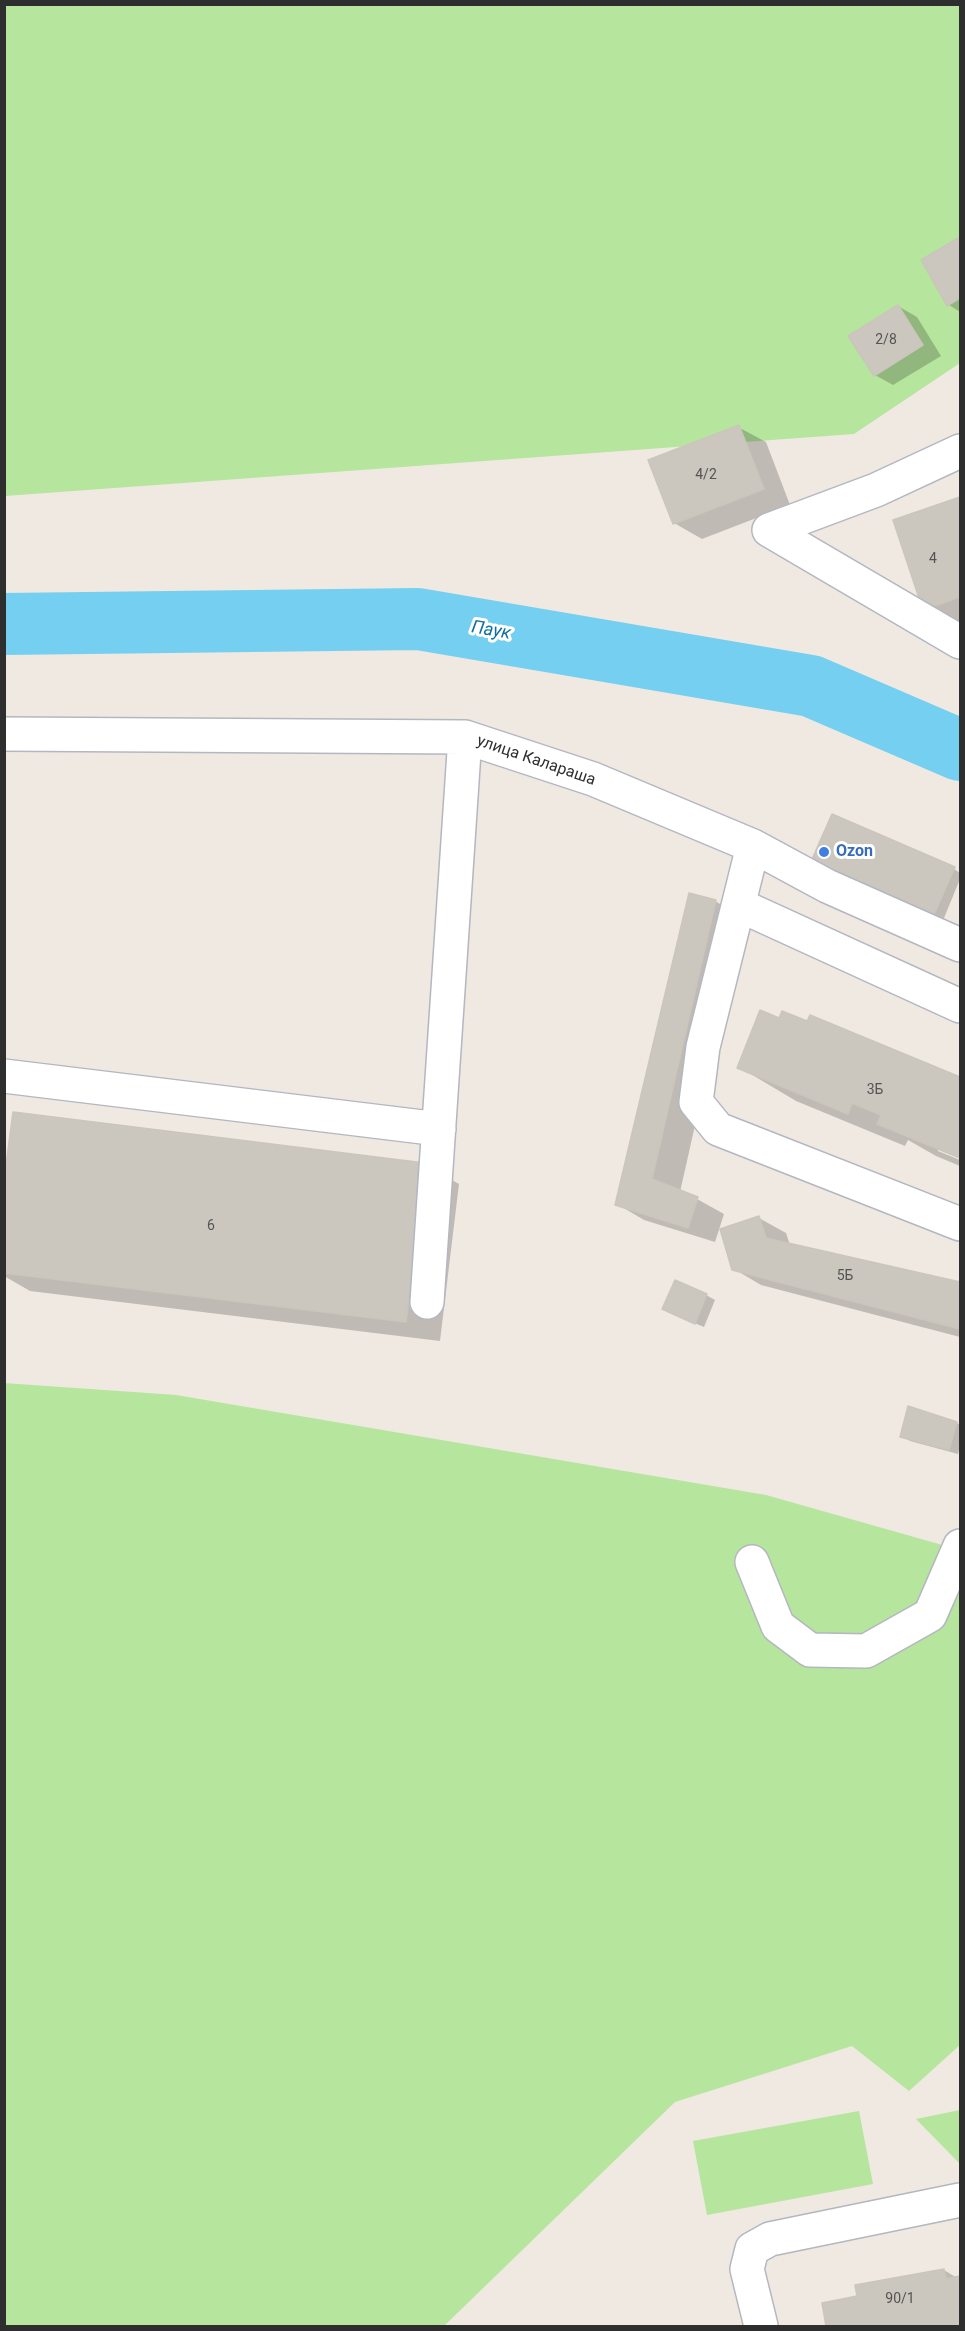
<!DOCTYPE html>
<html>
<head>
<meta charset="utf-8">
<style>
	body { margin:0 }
	#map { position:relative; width:965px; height:2331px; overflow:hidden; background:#efe9e1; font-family:Roboto,sans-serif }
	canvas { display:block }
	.frame { position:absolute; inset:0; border:6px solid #2e2e2e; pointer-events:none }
</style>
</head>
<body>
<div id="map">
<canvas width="965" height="2331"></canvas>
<div class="frame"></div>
</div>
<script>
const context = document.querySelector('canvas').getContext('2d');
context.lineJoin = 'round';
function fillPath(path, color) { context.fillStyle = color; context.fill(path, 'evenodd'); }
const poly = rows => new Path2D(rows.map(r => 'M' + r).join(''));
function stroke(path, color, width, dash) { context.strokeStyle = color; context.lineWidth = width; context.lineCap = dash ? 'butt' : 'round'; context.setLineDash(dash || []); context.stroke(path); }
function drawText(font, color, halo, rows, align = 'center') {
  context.font = font + ' Roboto,sans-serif'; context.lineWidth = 6; context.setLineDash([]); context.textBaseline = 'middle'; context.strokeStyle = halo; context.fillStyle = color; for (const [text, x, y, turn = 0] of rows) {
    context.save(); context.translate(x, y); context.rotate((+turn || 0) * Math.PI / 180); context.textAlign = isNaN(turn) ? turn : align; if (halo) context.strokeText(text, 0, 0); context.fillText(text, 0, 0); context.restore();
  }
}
fillPath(poly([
	[5,5,960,5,960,363,854,434,5,496],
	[4,1383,176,1395,766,1495,960,1550,960,2045,909,2091,852,2046,675,2102,444,2326,5,2326],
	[960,2110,960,2164,916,2119],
	[859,2111,873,2184,707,2215,693,2141]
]), '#b6e59e');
fillPath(poly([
	[960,238,960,312,949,305,923,260],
	[898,306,917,317,941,356,893,385,875,375],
	[738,427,766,442,790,505,702,539,674,523],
	[960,499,960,622,952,625,924,609,895,521],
	[954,869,960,873,960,879,942,923,820,871],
	[715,901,742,917,680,1192,697,1199,724,1214,715,1242,644,1220,617,1204],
	[810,1017,960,1079,960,1157,938,1147,938,1151,960,1160,960,1166,936,1156,908,1140,905,1146,796,1101,739,1067,780,1020,808,1023],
	[424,1164,459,1184,440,1341,30,1291,4,1276,4,1193],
	[759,1218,786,1233,790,1245,960,1283,960,1337,761,1285,734,1269],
	[706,1295,715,1300,704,1327,673,1314],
	[957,1423,960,1425,960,1446,958,1454,910,1441,901,1436],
	[944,2270,957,2278,960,2278,960,2326,828,2326,823,2304,858,2297]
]), '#0003');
stroke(poly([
	[4,624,418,619,811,686,960,750]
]), '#75cff0', 62);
const building = poly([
	[960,237,960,298,947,306,921,260,960,237],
	[898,305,923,345,874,376,848,336,898,305],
	[739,425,764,489,673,524,648,460,739,425],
	[960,497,960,597,923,610,893,520,960,497],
	[832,814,955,867,932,919,809,866,832,814],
	[689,893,716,900,652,1179,698,1197,688,1228,615,1205,689,893],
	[760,1010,779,1018,782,1011,807,1021,810,1015,960,1077,960,1158,877,1124,881,1115,852,1103,848,1114,737,1068,760,1010],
	[13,1112,425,1163,406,1322,4,1273,4,1180,13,1112],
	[759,1216,766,1238,960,1282,960,1329,732,1270,720,1229,759,1216],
	[675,1280,707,1294,695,1324,662,1309,675,1280],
	[908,1406,957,1422,949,1450,900,1437,908,1406],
	[944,2269,946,2279,960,2276,960,2326,826,2326,822,2303,857,2296,855,2285,944,2269]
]);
fillPath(building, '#cbc7bf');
stroke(building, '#cbc5ba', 1.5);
const minor = poly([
	[960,451,876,490,769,530,960,642],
	[4,734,465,737,593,779,753,846,827,886,960,945],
	[753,846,703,1047,696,1102,718,1129,960,1224],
	[739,905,960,1006],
	[4,1076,439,1129],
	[427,1302,465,737],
	[752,1562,778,1626,810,1650,866,1651,930,1615,960,1546],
	[761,2326,747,2269,752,2249,770,2239,960,2200]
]);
stroke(minor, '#b4b7c1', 36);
stroke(minor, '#fff', 33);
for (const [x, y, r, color] of [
	[824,852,6,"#3f7fe0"]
]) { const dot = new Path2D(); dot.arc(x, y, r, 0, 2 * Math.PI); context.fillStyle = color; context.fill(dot); stroke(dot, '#fff', 2); }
drawText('14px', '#555452', null, [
	["2/8",886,340],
	["4/2",706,475],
	["4",933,559],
	["3Б",875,1090],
	["6",211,1226],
	["5Б",845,1276],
	["90/1",900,2299]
]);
drawText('16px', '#2e2e2e', '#fff', [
	["улица Калараша",536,761,19]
]);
drawText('bold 16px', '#366cbe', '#fff', [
	["Ozon",836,852]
], 'left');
drawText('italic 18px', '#0d6fa3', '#fff', [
	["Паук",491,631,10]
]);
</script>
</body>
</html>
